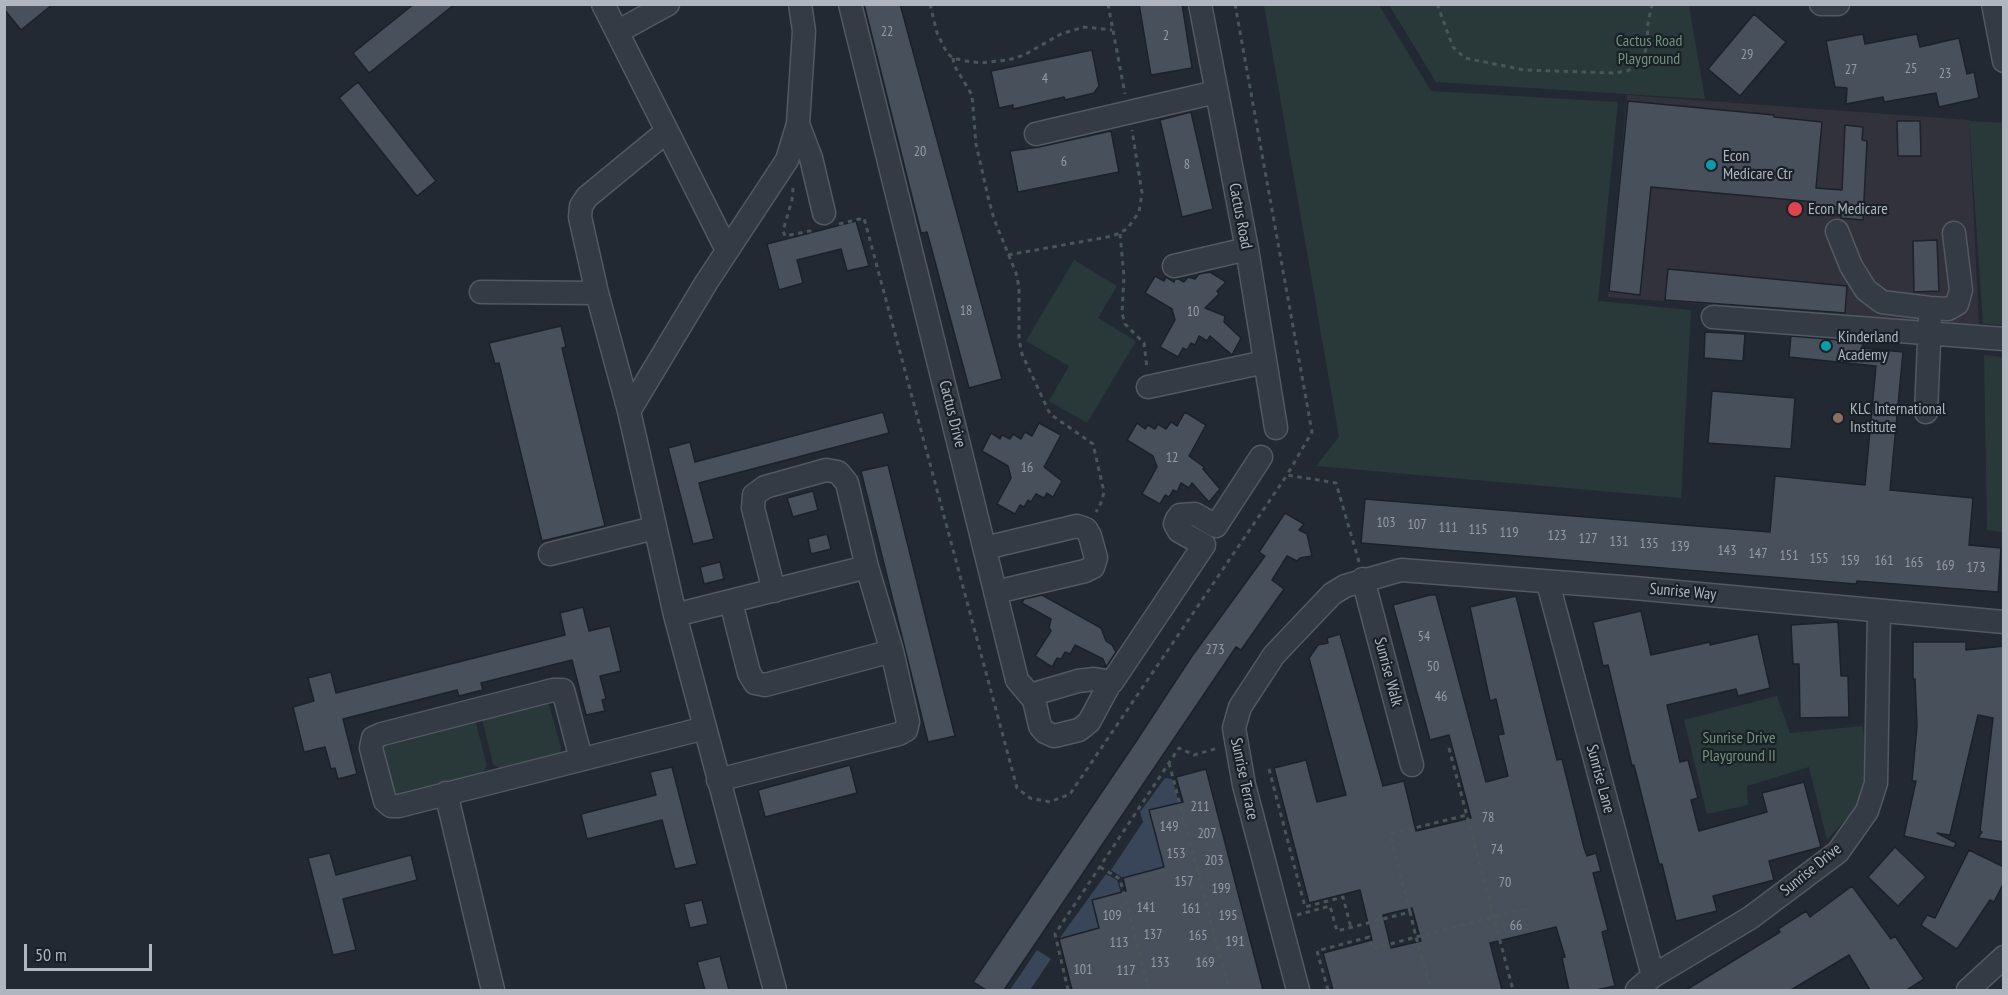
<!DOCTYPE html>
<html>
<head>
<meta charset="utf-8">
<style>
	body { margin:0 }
	#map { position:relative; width:2008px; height:995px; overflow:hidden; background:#222933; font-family:"PT Sans Narrow",sans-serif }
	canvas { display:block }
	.frame { position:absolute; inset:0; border:6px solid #afb6c0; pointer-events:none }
	.scale { position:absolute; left:24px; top:944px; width:128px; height:27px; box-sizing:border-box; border:3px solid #afb6c0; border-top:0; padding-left:8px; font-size:18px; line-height:21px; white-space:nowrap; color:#afb6c0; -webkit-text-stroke:4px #1a2028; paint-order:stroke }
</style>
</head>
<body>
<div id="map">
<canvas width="2008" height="995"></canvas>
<div class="frame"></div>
<div class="scale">50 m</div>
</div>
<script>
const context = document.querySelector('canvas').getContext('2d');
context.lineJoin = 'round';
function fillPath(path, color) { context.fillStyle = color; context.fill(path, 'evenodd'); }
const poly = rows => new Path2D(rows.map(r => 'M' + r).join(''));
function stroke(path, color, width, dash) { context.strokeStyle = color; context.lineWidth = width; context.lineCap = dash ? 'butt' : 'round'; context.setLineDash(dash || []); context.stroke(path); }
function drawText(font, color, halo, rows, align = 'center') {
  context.font = font + ' "PT Sans Narrow",sans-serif'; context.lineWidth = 4.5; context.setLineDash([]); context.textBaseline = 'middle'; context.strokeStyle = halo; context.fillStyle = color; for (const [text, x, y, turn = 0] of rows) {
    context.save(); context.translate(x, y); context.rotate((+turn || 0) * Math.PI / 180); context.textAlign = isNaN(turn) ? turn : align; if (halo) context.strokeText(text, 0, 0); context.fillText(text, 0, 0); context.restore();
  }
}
fillPath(poly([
	[1627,95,1969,120,1979,325,1608,297]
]), '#32323c');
fillPath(poly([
	[1264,5,1379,5,1431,91,1618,102,1598,301,1691,310,1681,498,1316,466,1339,437],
	[1389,5,1689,5,1705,99,1436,82],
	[1969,121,2003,123,2003,325,1983,324],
	[1074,260,1117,286,1098,318,1136,341,1087,423,1049,401,1069,366,1026,341],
	[1984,355,2003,357,2003,532,1987,530],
	[1777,696,1790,733,1863,726,1867,781,1859,804,1827,840,1809,767,1747,786,1748,805,1707,814,1684,720],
	[548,702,561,748,560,753,502,770,493,764,482,718],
	[475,719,487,766,481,775,397,795,394,791,383,745]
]), '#293939');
fillPath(poly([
	[1165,778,1172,779,1179,803,1150,811,1196,990,1183,990,1152,871,1123,878,1111,870,1143,822,1140,812],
	[1106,874,1117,880,1121,893,1092,900,1115,990,1103,990,1088,932,1059,939],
	[1037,950,1051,959,1030,990,1010,990]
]), '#39465a');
const building = poly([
	[4,4,53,4,21,30,4,9,4,4],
	[414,4,455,4,369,73,353,53,414,4],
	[864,4,900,4,1002,379,969,388,927,232,921,233,864,4],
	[1139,4,1182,4,1192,68,1151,75,1139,4],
	[1754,14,1786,42,1740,96,1708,69,1754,14],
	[1863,34,1865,44,1917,34,1920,47,1959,38,1967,74,1974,72,1979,98,1939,107,1936,93,1884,102,1883,97,1846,104,1847,88,1835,87,1826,41,1863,34],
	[1092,50,1099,86,1094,93,1065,100,1064,97,1013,109,1013,105,999,108,991,71,1092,50],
	[358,82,436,181,417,196,339,98,358,82],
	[1628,101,1774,115,1774,117,1822,122,1816,188,1842,190,1845,125,1863,127,1862,140,1867,141,1863,220,1841,218,1841,211,1815,209,1815,202,1651,187,1640,295,1609,291,1628,101],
	[1191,112,1213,209,1182,217,1160,120,1191,112],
	[1897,121,1920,121,1921,156,1898,156,1897,121],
	[1111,131,1119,172,1018,192,1010,151,1039,147,1111,131],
	[856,221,869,266,847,271,841,249,797,260,803,283,779,290,767,244,856,221],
	[1937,240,1939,291,1914,292,1913,241,1937,240],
	[1668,269,1847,286,1845,313,1665,300,1668,269],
	[1210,272,1226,282,1217,291,1219,294,1205,308,1225,316,1224,322,1241,338,1232,355,1210,336,1207,341,1199,336,1195,345,1191,343,1187,350,1183,348,1178,357,1160,347,1175,320,1172,309,1145,293,1155,276,1164,281,1166,277,1174,282,1175,279,1179,279,1184,282,1188,277,1195,279,1199,274,1210,272],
	[561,326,566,347,562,348,605,526,542,541,499,363,495,364,489,343,561,326],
	[1705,332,1745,334,1743,361,1704,358,1705,332],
	[1791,336,1863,342,1862,348,1903,352,1890,490,1973,498,1969,545,2001,548,1998,592,1857,581,1856,584,1361,543,1365,499,1770,532,1775,476,1865,485,1876,366,1789,357,1791,336],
	[1712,391,1795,398,1791,449,1708,443,1712,391],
	[883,412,889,433,699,483,714,539,693,544,668,448,690,442,695,462,883,412],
	[1185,412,1206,425,1189,456,1204,467,1203,469,1220,489,1209,502,1192,483,1189,488,1181,483,1177,492,1173,490,1169,497,1165,495,1160,504,1142,494,1157,467,1153,456,1127,440,1137,423,1145,429,1148,425,1155,429,1158,424,1166,429,1171,422,1177,426,1185,412],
	[1039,423,1061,435,1044,467,1062,481,1053,497,1047,493,1044,498,1036,494,1031,502,1028,500,1024,507,1020,505,1015,514,997,504,1011,478,1008,466,982,451,991,433,1000,439,1002,435,1010,439,1013,434,1021,439,1025,432,1032,436,1039,423],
	[888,465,955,736,928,742,861,471,888,465],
	[813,491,818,510,793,517,787,498,813,491],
	[1285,513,1304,524,1299,530,1307,534,1312,556,1300,558,1297,561,1287,556,1272,580,1284,589,1241,650,1236,647,1004,990,986,990,973,982,1135,743,1192,656,1265,556,1259,552,1285,513],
	[827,534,831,549,811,554,808,539,827,534],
	[720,562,724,579,704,584,700,567,720,562],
	[1042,595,1101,628,1106,641,1112,645,1116,652,1106,667,1103,659,1075,645,1070,654,1065,652,1061,659,1057,658,1052,667,1035,656,1051,631,1049,628,1051,619,1022,603,1024,599,1042,595],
	[1430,595,1436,595,1486,782,1508,776,1498,735,1504,734,1496,699,1490,701,1470,607,1516,596,1557,760,1562,759,1584,848,1587,856,1596,853,1601,871,1593,873,1608,930,1602,932,1615,986,1596,990,1569,990,1562,958,1565,957,1556,927,1490,943,1502,990,1333,990,1323,953,1372,940,1360,890,1309,903,1274,768,1306,760,1317,802,1346,795,1309,658,1318,645,1328,643,1327,638,1340,634,1383,786,1404,781,1416,831,1471,818,1449,735,1430,740,1393,605,1430,595],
	[1412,908,1421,941,1391,948,1383,915,1412,908],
	[583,607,589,631,610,626,621,671,600,676,606,699,602,700,605,711,586,715,572,660,481,683,483,690,459,696,457,690,343,719,357,774,338,779,335,768,331,769,325,747,304,752,293,707,314,701,308,678,331,672,336,693,565,635,560,613,583,607],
	[1641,611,1651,655,1710,642,1710,645,1758,634,1770,688,1738,696,1736,689,1667,705,1680,762,1688,760,1698,798,1691,800,1699,831,1767,812,1762,793,1804,782,1821,847,1769,861,1774,880,1713,896,1717,911,1676,921,1662,864,1659,864,1634,765,1632,766,1608,665,1603,666,1593,622,1641,611],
	[1838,622,1841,676,1848,676,1849,717,1800,718,1799,664,1793,664,1791,625,1838,622],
	[1913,642,1966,642,1966,650,2004,646,2004,842,1978,838,1982,832,1980,831,1993,718,1978,715,1950,835,1937,833,1956,843,1954,848,1904,836,1916,781,1912,781,1917,726,1915,679,1913,679,1913,642],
	[850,765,857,793,765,817,758,790,850,765],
	[672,767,697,864,675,869,662,820,587,839,581,814,656,795,650,772,672,767],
	[1206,769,1263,990,1072,990,1059,939,1099,928,1092,900,1126,891,1123,878,1164,867,1149,810,1183,802,1176,777,1206,769],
	[1895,847,1926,877,1898,906,1868,877,1895,847],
	[1969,850,2004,867,2004,882,1994,902,1990,900,1957,949,1921,925,1927,915,1935,918,1969,850],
	[330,853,336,875,411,855,417,880,343,899,356,950,333,955,308,858,330,853],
	[1852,886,1891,939,1895,936,1924,979,1907,990,1870,990,1849,955,1791,990,1686,990,1780,932,1778,929,1806,911,1810,917,1852,886],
	[702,900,708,924,690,928,684,904,702,900],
	[720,956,729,990,705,990,697,962,720,956]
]);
fillPath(building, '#48505c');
stroke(building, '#1c222a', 1.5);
const minor = poly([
	[603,4,727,250],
	[850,4,1017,680,1034,700,1040,726,1045,732,1054,736,1079,730,1089,722,1108,687],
	[1200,4,1247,249,1276,428],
	[1821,4,1838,4],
	[1993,4,2004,61],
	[617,32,668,4],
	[798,124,811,158,824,213],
	[666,132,587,197,581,206,580,217,597,293,629,411,675,615,775,990],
	[1036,134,1216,92],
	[1837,231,1851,266,1866,290,1882,302,1930,308,1948,309,1957,304,1961,290,1954,233],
	[1174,266,1247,249],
	[481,292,597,293],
	[1713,317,2004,339],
	[1148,387,1265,362],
	[629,411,706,283,787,160,798,124,804,31,800,4],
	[1926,412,1930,319],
	[985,548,1077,526,1086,529,1090,536,1096,558,1093,567,1085,571,996,592],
	[550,554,654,528],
	[1363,579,1412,765],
	[1548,583,1653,976],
	[731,602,749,673,755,683,765,685,892,651],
	[675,615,867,567],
	[1030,695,1078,681,1094,679,1112,682,1204,545,1179,531,1175,524,1177,519,1180,515,1195,514,1216,526,1261,457],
	[581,759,563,690,553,690,382,734,373,738,371,748,385,801,391,806,399,806,705,728],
	[718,780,899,734,906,730,908,722,892,651,867,567,847,483,838,472,826,470,765,487,754,495,753,508,774,591],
	[446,793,493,990],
	[1298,990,1244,785,1234,728,1240,707,1274,655,1332,594,1345,586,1401,570,1634,588,2004,622],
	[1637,990,1653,976,1750,918,1838,852,1867,811,1876,783,1879,611],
	[1968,990,2004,957]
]);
stroke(minor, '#525961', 25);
stroke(poly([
	[930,4,937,33,947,53,953,58,966,61,981,63,1008,60,1024,55,1061,34,1084,27,1112,30],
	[1108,4,1125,94],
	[1235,4,1312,432,1287,475,1336,483,1359,562],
	[1437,4,1453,47,1465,58,1524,70,1614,73,1627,71,1636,66,1643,57,1647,46,1648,23,1652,4],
	[953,58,954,65,972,95,976,144,989,201,994,219,1016,273,1019,287,1019,339,1022,354,1050,414,1093,444,1104,492,1101,503,1096,512],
	[793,188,792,200,783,231,785,236,815,230],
	[839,224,864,218,1017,788,1030,798,1050,802,1070,794,1287,475],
	[1120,234,1124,276,1122,313,1125,324,1144,343,1147,368],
	[1008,255,1113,236,1127,229,1139,212,1142,193,1132,130],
	[1449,748,1513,990],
	[1169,763,1229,990],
	[1269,769,1305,907,1343,897,1351,928],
	[1100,867,1120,879,1149,990],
	[1410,912,1390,834,1467,815],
	[1297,915,1330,906,1337,931,1410,912,1416,937,1529,908],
	[1068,990,1055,934,1179,748,1194,755,1218,748],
	[1328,990,1317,951,1369,937,1372,949,1416,937,1431,990]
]), '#485658', 3, [4.5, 4.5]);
stroke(minor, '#353b44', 22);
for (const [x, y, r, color] of [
	[1711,165,6,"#0f9aa8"],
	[1795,209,8,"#e0444e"],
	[1826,346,6,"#0f9aa8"],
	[1838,418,6,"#8d6e63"]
]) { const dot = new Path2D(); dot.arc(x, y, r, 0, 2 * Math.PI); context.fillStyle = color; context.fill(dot); stroke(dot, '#1a2028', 2); }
drawText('14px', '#959ca7', null, [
	["22",887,32],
	["2",1166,36],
	["29",1747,55],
	["25",1911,69],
	["27",1851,70],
	["23",1945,74],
	["4",1045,79],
	["20",920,152],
	["6",1064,162],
	["8",1187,165],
	["18",966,311],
	["10",1193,312],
	["12",1172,458],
	["16",1027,468],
	["103",1386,523],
	["107",1417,525],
	["111",1448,528],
	["115",1478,530],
	["119",1509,533],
	["123",1557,536],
	["127",1588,539],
	["131",1619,542],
	["135",1649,544],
	["139",1680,547],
	["143",1727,551],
	["147",1758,554],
	["151",1789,556],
	["155",1819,559],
	["159",1850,561],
	["161",1884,561],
	["165",1914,563],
	["169",1945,566],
	["173",1976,568],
	["54",1424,637],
	["273",1215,650],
	["50",1433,667],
	["46",1441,697],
	["211",1200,807],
	["78",1488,818],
	["149",1169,827],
	["207",1207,834],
	["74",1497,850],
	["153",1176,854],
	["203",1214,861],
	["157",1184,882],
	["70",1505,883],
	["199",1221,889],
	["141",1146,908],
	["161",1191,909],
	["109",1112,916],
	["195",1228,916],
	["66",1516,926],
	["137",1153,935],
	["165",1198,936],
	["191",1235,942],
	["113",1119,943],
	["133",1160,963],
	["169",1205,963],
	["101",1083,970],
	["117",1126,971]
]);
drawText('16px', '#719379', '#1a2028', [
	["Cactus Road",1649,41],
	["Playground",1649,59],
	["Sunrise Drive",1739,738],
	["Playground II",1739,756]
]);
drawText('16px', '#afb6c0', '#1a2028', [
	["Econ",1723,156],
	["Medicare Ctr",1723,174],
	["Econ Medicare",1808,209],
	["Kinderland",1838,337],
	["Academy",1838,355],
	["KLC International",1850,409],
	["Institute",1850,427]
], 'left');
drawText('16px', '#afb6c0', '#1a2028', [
	["Cactus Road",1240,216,79],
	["Cactus Drive",952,414,76],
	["Sunrise Way",1683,592,5],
	["Sunrise Walk",1388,672,75],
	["Sunrise Terrace",1244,779,78],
	["Sunrise Lane",1600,779,75],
	["Sunrise Drive",1811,870,-39]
]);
</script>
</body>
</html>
